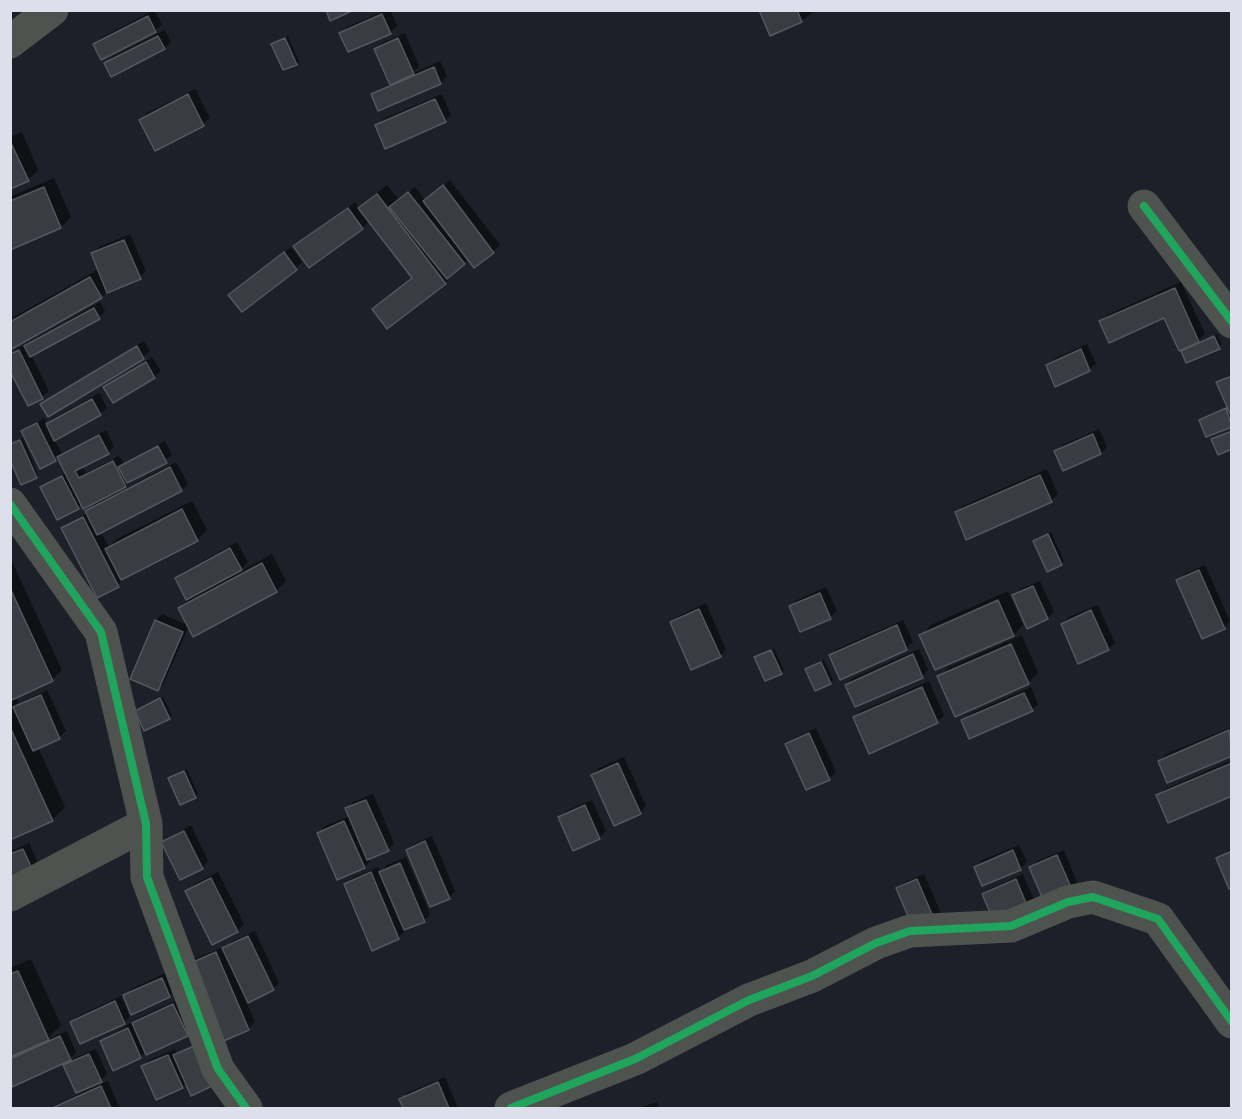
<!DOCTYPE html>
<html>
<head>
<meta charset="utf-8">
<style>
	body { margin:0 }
	#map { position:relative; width:1242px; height:1119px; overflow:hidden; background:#1d2028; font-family:Quicksand,sans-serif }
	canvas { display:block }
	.frame { position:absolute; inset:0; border:12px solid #dde0eb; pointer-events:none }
</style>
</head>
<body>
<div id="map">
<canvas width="1242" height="1119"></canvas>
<div class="frame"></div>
</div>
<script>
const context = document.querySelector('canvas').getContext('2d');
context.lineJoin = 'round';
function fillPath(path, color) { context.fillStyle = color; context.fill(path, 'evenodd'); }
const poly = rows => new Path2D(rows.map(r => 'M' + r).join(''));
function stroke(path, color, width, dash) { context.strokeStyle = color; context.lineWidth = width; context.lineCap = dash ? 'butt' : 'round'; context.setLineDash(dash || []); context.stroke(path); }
fillPath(poly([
	[154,10,162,24,155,31,94,44,101,38],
	[386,10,390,10,397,26,390,32,341,34,347,27],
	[761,10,816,10,801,21],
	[165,30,171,42,164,48,106,64,112,57],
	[405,33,419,66,412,74,440,61,447,76,441,83,379,109,372,94,391,83,376,49,382,43],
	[288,36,299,61,296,63,273,44],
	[195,89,210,118,203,124,156,149,141,120,147,113],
	[442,94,451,115,445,121,377,126,383,119],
	[22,132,38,170,28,180,10,187,10,137],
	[54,178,71,217,61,227,10,249,10,197],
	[450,180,500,245,475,266,469,258,445,283,374,309,412,277,370,221,362,228,295,246,355,202,359,209,387,185,399,200,415,187,425,200],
	[130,234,146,271,140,277,108,291,101,297,10,348,10,319,99,269,93,254,99,247],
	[291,247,302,262,296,268,237,289],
	[1181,282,1205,334,1194,344,1217,334,1222,344,1219,347,1187,361,1183,351,1190,344,1165,316,1101,322,1107,315],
	[100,302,105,311,99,318,31,355,49,391,29,404,10,368,10,353],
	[144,341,150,351,143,357,42,405],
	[1087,344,1096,363,1089,370,1047,365,1054,359],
	[152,357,161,371,154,377,105,387],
	[1232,373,1232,404,1218,383],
	[99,393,107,408,100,414,54,439,62,454,106,430,114,446,108,453,82,466,86,473,111,460,125,486,122,490,176,462,188,484,181,490,100,531,109,547,117,539,192,501,207,530,197,540,124,577,118,585,98,596,63,528,87,513,97,501,82,503,78,507,42,488,66,472,58,457,55,460,23,432,44,418,47,425,54,418],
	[1232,408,1232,425,1207,435,1202,420],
	[1099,429,1107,447,1101,453,1056,451,1062,445],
	[23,438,38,474,36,477,10,456,10,444],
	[165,441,172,455,127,485,113,459,119,455,124,464],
	[1047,469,1058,494,1051,501,956,513,963,506],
	[1051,532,1064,561,1061,564,1035,541],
	[237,542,248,562,239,572,272,554,286,581,276,591,194,635,189,626,164,683,158,689,132,678,156,620,162,614,188,625,179,608,188,600,176,578,183,572],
	[10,557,62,670,52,680,16,696,19,704,47,690,66,731,59,737,38,747,65,807,52,820,10,839],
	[1205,565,1230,621,1224,628,1178,580,1184,574],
	[1040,581,1054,612,1047,618,1014,595,1020,589],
	[826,587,837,611,830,617,801,630,790,607,797,600],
	[1008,591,1023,625,1013,635,921,635,931,625],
	[706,603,726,650,720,656,672,622,678,616],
	[1098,605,1115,643,1108,649,1062,624,1069,617],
	[903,620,913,642,906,648,841,678,831,655,837,649],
	[1022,635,1038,673,1028,683,939,677,949,667],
	[774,648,784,670,781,673,756,657],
	[919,649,928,670,922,677,846,685,853,678],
	[824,660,833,680,830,683,807,669],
	[929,681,944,715,937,722,855,717,861,711],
	[1031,687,1038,704,1032,710,963,721,969,714],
	[163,697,172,715,169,718,139,709],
	[1232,727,1232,754,1159,761,1166,754],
	[816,728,836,772,829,778,807,788,787,744,794,738],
	[624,757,646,806,640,813,593,775,599,768],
	[1232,760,1232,794,1158,795,1165,789],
	[187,769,198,794,195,797,170,778],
	[373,794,394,843,388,850,369,858,370,861,364,867,319,833,325,826,350,816,347,809,353,802],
	[592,800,606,831,599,838,560,818,566,811],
	[191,825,208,861,202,868,163,842],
	[432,836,455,891,449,898,407,850,414,844],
	[29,843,39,865,10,881,10,852],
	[1019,845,1027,862,1020,869,976,867,982,860],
	[1232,848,1232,886,1218,858],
	[1064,850,1078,885,1072,891,1031,867,1037,861],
	[406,857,430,914,424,920,404,929,405,931,398,938,346,884,352,878,378,867,380,872,387,865],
	[218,872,244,924,237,931,187,891,193,885],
	[924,874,940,911,933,918,898,888,905,882],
	[1023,874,1034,900,1027,906,984,894,991,888],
	[255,931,279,983,273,989,246,1002,255,1022,248,1029,192,960,223,947,224,949,231,942],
	[31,959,61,1025,46,1040,67,1031,76,1052,70,1059,13,1085,10,968],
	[168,972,176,989,169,995,132,1013,125,996,131,989],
	[121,996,130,1017,124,1023,71,1022,78,1016],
	[180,999,193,1028,187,1035,146,1051,140,1057,102,1041,140,1017],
	[201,1041,187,1082,182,1087,143,1067,149,1060,175,1049,177,1054],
	[96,1049,107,1074,101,1080,65,1066,72,1059],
	[445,1077,458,1108,405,1108,401,1099,407,1093],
	[108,1081,119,1106,117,1108,48,1108],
	[657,1102,660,1108,639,1108]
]), '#0007');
const building = poly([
	[326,10,354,10,330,21,326,10],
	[759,10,797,10,802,22,770,36,759,10],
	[382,14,391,34,348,52,339,33,382,14],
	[148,16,156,32,101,60,93,44,148,16],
	[158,36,165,49,111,77,104,63,158,36],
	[285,38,297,65,283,70,271,44,285,38],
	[398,38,414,74,390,85,374,49,398,38],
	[434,67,441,84,378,111,371,94,434,67],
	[188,94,204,126,155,151,139,120,188,94],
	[435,99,446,122,385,149,375,125,435,99],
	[10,141,29,181,10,189,10,141],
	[443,185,494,253,474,268,423,201,443,185],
	[44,187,61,228,10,250,10,201,44,187],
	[408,192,465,264,447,279,389,207,408,192],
	[377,194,446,284,387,329,372,309,412,278,358,208,377,194],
	[348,208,363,229,309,268,293,246,348,208],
	[124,240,141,279,107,293,91,253,124,240],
	[284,252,297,270,242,312,228,295,284,252],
	[90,277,102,298,10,350,10,322,90,277],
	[1175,288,1199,342,1179,351,1164,318,1109,343,1099,321,1175,288],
	[94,308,100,319,30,357,24,346,94,308],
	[1214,336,1220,349,1186,363,1181,351,1214,336],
	[137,346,144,359,48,417,40,404,137,346],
	[1081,349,1090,371,1055,387,1046,365,1081,349],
	[19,350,43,399,28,406,10,371,10,354,19,350],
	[146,362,155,378,113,403,103,387,146,362],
	[1232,376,1232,418,1216,382,1232,376],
	[92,399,101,415,54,441,46,424,92,399],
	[1226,408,1232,427,1206,437,1199,420,1226,408],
	[37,423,56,461,40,469,21,431,37,423],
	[1232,431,1232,449,1218,455,1211,439,1232,431],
	[1093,434,1101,454,1063,471,1054,451,1093,434],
	[99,435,109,454,75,471,79,478,113,461,126,487,83,509,57,457,99,435],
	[20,440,37,478,21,485,10,460,10,444,20,440],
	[158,446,167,463,127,483,118,467,158,446],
	[170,467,182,491,97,535,85,511,170,467],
	[1040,475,1052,502,966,540,955,512,1040,475],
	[62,476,79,509,57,520,40,487,62,476],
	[182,509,198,541,121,580,105,549,182,509],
	[83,517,119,587,97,598,61,528,83,517],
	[1048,534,1062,565,1047,572,1033,541,1048,534],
	[230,548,242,570,186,600,175,578,230,548],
	[262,563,277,592,193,637,178,608,262,563],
	[1199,570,1225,629,1202,639,1176,580,1199,570],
	[1033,586,1048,619,1027,629,1012,595,1033,586],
	[10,588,53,681,12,700,10,697,10,588],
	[820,593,831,619,800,632,789,606,820,593],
	[998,600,1014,636,935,670,919,635,998,600],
	[699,609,721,657,691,670,670,622,699,609],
	[1091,610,1109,650,1078,664,1061,624,1091,610],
	[155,620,183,632,158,691,130,679,155,620],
	[897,625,907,650,840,680,829,655,897,625],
	[1011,644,1029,684,955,717,937,676,1011,644],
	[771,650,782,674,765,681,754,657,771,650],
	[913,654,923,678,855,707,845,685,913,654],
	[821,662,831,684,815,691,805,669,821,662],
	[922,687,938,723,869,754,853,717,922,687],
	[1024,693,1033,711,969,739,961,720,1024,693],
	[41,695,60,739,33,751,13,707,41,695],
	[160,698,170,719,144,731,135,711,160,698],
	[10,727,53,821,10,840,10,727],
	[1229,730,1232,756,1167,783,1158,761,1229,730],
	[809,733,830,780,806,790,785,744,809,733],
	[618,763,641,814,614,826,591,775,618,763],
	[1232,763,1232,796,1168,823,1156,795,1232,763],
	[184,771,196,798,180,805,168,778,184,771],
	[366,800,389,851,367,860,345,808,366,800],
	[585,805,600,839,573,851,558,817,585,805],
	[344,821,365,868,337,880,317,833,344,821],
	[184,831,203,869,180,880,161,842,184,831],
	[425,841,450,899,430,907,406,850,425,841],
	[23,849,34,873,10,883,10,854,23,849],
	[1013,850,1021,870,982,886,974,867,1013,850],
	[1232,851,1232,888,1229,889,1216,858,1232,851],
	[1057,855,1073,892,1045,904,1029,867,1057,855],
	[400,863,425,922,404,930,379,872,400,863],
	[371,872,399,939,372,951,344,884,371,872],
	[211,878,238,932,212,945,185,891,211,878],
	[917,879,934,919,913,928,896,888,917,879],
	[1016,879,1028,908,994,922,982,894,1016,879],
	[248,936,274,990,248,1003,222,948,248,936],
	[216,952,249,1030,217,1044,184,966,216,952],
	[18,971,49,1040,10,1057,10,974,18,971],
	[162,978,170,997,131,1015,123,995,162,978],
	[115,1001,125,1024,80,1044,70,1022,115,1001],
	[173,1004,188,1036,146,1055,132,1023,173,1004],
	[128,1028,141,1058,113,1071,100,1041,128,1028],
	[60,1036,71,1060,12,1087,10,1059,60,1036],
	[194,1046,212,1086,191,1096,173,1055,194,1046],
	[89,1054,102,1082,76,1093,63,1065,89,1054],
	[168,1055,183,1088,156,1100,141,1066,168,1055],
	[438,1082,449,1108,403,1108,399,1099,438,1082],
	[101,1086,111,1108,52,1108,101,1086]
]);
fillPath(building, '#3a3c43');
stroke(building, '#54575e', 1.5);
stroke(poly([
	[10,42,52,10],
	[1144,206,1232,322],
	[10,504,101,632,146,824,147,877,218,1069,246,1108],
	[10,895,146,824],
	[511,1108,635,1059,749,1000,812,976,876,943,910,931,1011,926,1068,902,1093,897,1158,919,1232,1022]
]), '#4f5350', 33);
stroke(poly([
	[1144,206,1232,322],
	[10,504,101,632,146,824,147,877,218,1069,246,1108],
	[511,1108,635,1059,749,1000,812,976,876,943,910,931,1011,926,1068,902,1093,897,1158,919,1232,1022]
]), '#20a55d', 8);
</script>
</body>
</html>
